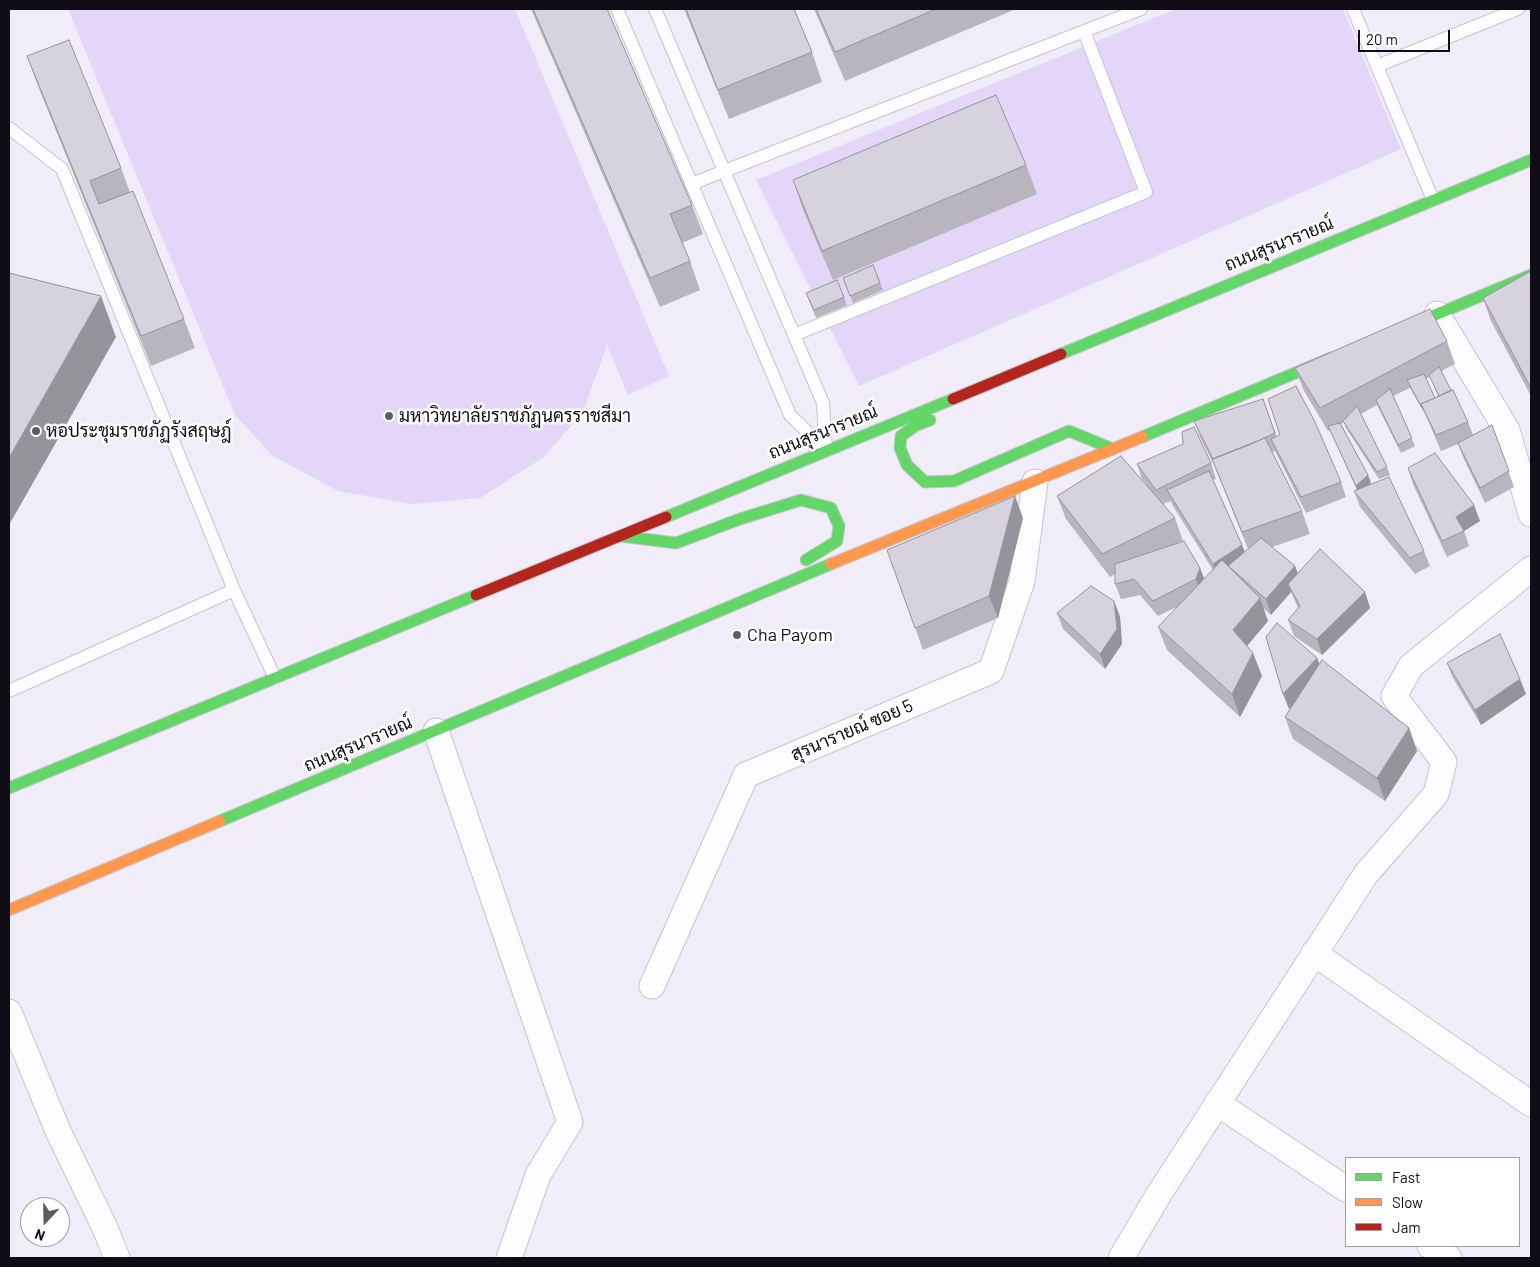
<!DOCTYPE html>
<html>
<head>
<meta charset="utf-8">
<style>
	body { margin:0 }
	#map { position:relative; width:1540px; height:1267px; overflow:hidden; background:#f0ecf8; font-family:Barlow,sans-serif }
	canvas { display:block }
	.frame { position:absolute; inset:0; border:10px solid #110d16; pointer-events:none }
	.legend { position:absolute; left:1345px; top:1157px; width:175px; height:90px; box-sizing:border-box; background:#fff; border:1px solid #a09ea2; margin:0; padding:6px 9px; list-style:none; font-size:15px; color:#110d16 }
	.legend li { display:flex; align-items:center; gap:10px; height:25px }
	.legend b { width:25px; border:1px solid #a09ea2 }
	.north { position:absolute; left:20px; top:1197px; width:50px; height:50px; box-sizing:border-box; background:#fff; border:1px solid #a09ea2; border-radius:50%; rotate:201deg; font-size:14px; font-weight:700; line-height:20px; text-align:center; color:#110d16 }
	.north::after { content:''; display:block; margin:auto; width:18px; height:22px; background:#5f5b65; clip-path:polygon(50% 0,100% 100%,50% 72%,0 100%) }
	.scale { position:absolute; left:1358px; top:30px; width:92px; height:22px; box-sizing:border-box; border:2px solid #110d16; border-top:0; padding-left:6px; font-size:15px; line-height:18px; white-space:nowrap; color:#110d16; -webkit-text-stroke:4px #fff; paint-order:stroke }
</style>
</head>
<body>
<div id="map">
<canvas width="1540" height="1267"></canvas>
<div class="frame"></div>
<ul class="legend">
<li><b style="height:6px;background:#63d668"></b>Fast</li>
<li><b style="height:6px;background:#ff974d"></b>Slow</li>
<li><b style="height:6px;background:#b3261e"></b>Jam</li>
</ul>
<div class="north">N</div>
<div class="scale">20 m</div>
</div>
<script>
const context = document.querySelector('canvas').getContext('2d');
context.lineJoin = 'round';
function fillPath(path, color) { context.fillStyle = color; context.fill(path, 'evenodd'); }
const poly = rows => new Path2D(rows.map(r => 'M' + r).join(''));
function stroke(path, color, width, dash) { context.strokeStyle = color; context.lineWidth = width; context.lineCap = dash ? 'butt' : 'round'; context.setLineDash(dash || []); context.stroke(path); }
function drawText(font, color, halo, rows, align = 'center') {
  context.font = font + ' Barlow,Sarabun,sans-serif'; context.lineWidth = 5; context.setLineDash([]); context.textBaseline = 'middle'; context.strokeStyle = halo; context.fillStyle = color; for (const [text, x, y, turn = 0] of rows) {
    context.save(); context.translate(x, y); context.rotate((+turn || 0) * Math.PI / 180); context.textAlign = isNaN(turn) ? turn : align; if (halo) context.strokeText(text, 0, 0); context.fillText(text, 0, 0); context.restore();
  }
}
fillPath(poly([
	[68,9,515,9,669,376,628,395,607,345,583,412,544,457,480,498,412,504,338,491,273,456,235,415],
	[1176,9,1343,9,1401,149,859,386,756,180]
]), '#e4d6f9');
const lane = poly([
	[617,9,790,415,826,450],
	[655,9,823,403,826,450],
	[1353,9,1433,200],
	[1377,66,1518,9],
	[9,128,62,169,234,590,275,678],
	[691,184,1141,9],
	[794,335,1146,192,1084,31],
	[9,691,234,590]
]);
const street = poly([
	[1437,314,1507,430,1531,514],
	[436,731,570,1122,538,1175,509,1258],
	[1314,953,1531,1104],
	[652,986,746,775,991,671,1022,581,1035,482],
	[9,1012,58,1131,105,1228,117,1258],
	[1217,1103,1346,1189],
	[1430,1246,1449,1258],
	[1121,1258,1159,1194,1366,874,1436,794,1444,762,1394,696,1411,666,1531,569]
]);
const fast = poly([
	[1399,330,1531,275],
	[1061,354,1531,160],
	[930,420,915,426,901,436,900,448,907,465,925,482,954,481,1069,431,1113,449],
	[1142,437,1331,358],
	[666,517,953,399],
	[620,536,676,543,740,519,801,500,831,508,839,526,837,541,806,560],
	[9,788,476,595],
	[220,821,831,564]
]);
const slow = poly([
	[831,564,1142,437],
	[9,910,220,821]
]);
const jam = poly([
	[953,399,1061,354],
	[476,595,666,517]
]);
stroke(lane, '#c8c4ce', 14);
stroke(street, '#c8c4ce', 27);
stroke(fast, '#c8c4ce', 13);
stroke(slow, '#c8c4ce', 13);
stroke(jam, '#c8c4ce', 13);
stroke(lane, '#fdfcfe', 12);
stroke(street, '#fdfcfe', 25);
stroke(fast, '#63d668', 11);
stroke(slow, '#ff974d', 11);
stroke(jam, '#b3261e', 11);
fillPath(poly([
	[531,9,607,9,692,205,703,234,682,243,690,261,700,290,660,307],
	[684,9,794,9,812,52,822,82,729,119],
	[814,9,1016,9,845,81],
	[27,56,121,168,130,192,184,319,195,348,151,366,38,86],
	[1026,165,1037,194,833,280,803,210,793,180],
	[873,265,883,290,853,303,843,278],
	[1531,271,1531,396,1491,321,1483,298],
	[806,293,844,297,847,305,816,318],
	[1447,341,1455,364,1441,371,1468,422,1473,435,1492,425,1514,487,1485,503,1464,459,1458,444,1441,451,1426,416,1410,388,1393,396,1415,446,1401,453,1377,405,1361,414,1387,467,1390,475,1379,479,1346,428,1344,422,1341,424,1368,475,1371,483,1367,486,1424,551,1430,566,1415,574,1360,507,1354,491,1357,490,1330,430,1328,431,1304,391,1295,368],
	[1430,377,1438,396,1435,398,1426,379],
	[1263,399,1277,437,1341,482,1346,497,1306,513,1275,451,1272,452,1302,511,1310,534,1272,547,1295,566,1298,574,1365,592,1370,608,1322,655,1294,636,1288,620,1298,608,1291,592,1271,615,1263,608,1268,621,1247,646,1262,676,1240,717,1167,650,1158,627,1179,606,1158,616,1140,595,1121,599,1115,584,1115,574,1110,577,1066,519,1057,496,1147,485,1142,479,1137,464,1211,463,1216,479,1213,480,1245,552,1248,549,1215,467,1200,437,1194,421],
	[1171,501,1173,506,1213,570,1204,579,1200,568,1180,542,1183,541,1175,518,1163,504],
	[1408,468,1480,521,1464,531,1469,546,1447,557,1413,484],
	[1023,518,998,618,923,650,887,550],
	[1114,601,1120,617,1122,644,1105,669,1063,629,1057,613],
	[1317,658,1319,664,1409,728,1417,751,1385,801,1293,739,1285,717,1291,706,1289,709],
	[1447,663,1526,694,1481,725,1453,678]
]), '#b9b5bf');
fillPath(poly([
	[101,296,116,337,9,525,9,458],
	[1368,475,1371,483,1358,494,1356,486],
	[1015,496,1023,518,998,618,989,596],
	[1474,505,1480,521,1464,531,1456,517],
	[1242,545,1248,560,1219,580,1213,564],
	[1295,566,1301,582,1288,584,1291,592,1271,615,1266,599],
	[1200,568,1206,583,1201,594,1196,579],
	[1365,592,1370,608,1322,655,1317,639],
	[1260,598,1268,621,1241,653,1233,630],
	[1114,601,1120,617,1122,644,1105,669,1100,654],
	[1253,653,1262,676,1240,717,1232,694],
	[1317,658,1323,674,1289,709,1283,694],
	[1520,679,1526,694,1481,725,1475,710],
	[1409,728,1417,751,1385,801,1377,778]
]), '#96949b');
const building = poly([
	[533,9,607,9,692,205,670,214,690,261,650,278,533,9],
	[686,9,794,9,812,52,718,90,686,9],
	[816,9,936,9,835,52,816,9],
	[69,40,121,168,90,181,99,204,133,191,184,319,141,336,27,56,69,40],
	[996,95,1026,165,822,251,793,180,996,95],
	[873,265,880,283,850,296,843,278,873,265],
	[1531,271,1531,388,1483,298,1531,271],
	[9,273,101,296,9,458,9,273],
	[837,280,844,297,814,310,806,293,837,280],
	[1430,309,1447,341,1320,408,1295,368,1430,309],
	[1439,367,1451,390,1439,396,1429,375,1439,367],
	[1424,374,1435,398,1421,404,1422,408,1407,380,1424,374],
	[1296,386,1315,422,1341,482,1301,497,1271,439,1280,435,1268,399,1296,386],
	[1390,389,1412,438,1398,445,1376,400,1390,389],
	[1453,390,1468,422,1436,435,1421,404,1453,390],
	[1263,399,1275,433,1249,445,1213,459,1194,421,1263,399],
	[1357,406,1387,467,1377,472,1343,421,1357,406],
	[1340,423,1368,475,1356,486,1328,426,1340,423],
	[1492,425,1509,471,1480,488,1458,443,1492,425],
	[1194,427,1211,463,1156,490,1137,464,1183,444,1182,432,1194,427],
	[1265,438,1302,511,1242,532,1212,459,1265,438],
	[1435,453,1474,505,1456,517,1464,531,1442,541,1408,468,1435,453],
	[1121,456,1175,518,1102,554,1057,496,1121,456],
	[1209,471,1242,545,1213,564,1167,490,1209,471],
	[1389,477,1424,551,1410,558,1354,491,1389,477],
	[1015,496,989,596,915,628,887,550,1015,496],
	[1261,538,1295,566,1266,599,1228,566,1261,538],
	[1184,541,1200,568,1196,579,1153,601,1134,579,1115,584,1115,564,1184,541],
	[1320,549,1365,592,1317,639,1288,620,1300,606,1288,584,1320,549],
	[1222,560,1260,598,1233,630,1253,653,1232,694,1158,627,1222,560],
	[1091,586,1114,601,1117,629,1100,654,1057,613,1091,586],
	[1277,623,1317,658,1283,694,1266,637,1277,623],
	[1500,634,1520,679,1475,710,1447,663,1500,634],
	[1322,660,1409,728,1377,778,1285,717,1322,660]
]);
fillPath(building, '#d7d3de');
stroke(building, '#96949b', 1);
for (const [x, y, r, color] of [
	[389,416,5,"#5f5b65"],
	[36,431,5,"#5f5b65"],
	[737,635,5,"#5f5b65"]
]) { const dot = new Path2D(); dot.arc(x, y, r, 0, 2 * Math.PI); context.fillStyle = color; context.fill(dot); stroke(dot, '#fff', 2); }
drawText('18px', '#110d16', '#fff', [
	["ถนนสุรนารายณ์",1279,244,-22],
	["ถนนสุรนารายณ์",823,432,-22],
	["สุรนารายณ์ ซอย 5",852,730,-23],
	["ถนนสุรนารายณ์",358,744,-23]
]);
drawText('18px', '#110d16', '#fff', [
	["มหาวิทยาลัยราชภัฏนครราชสีมา",399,416],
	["หอประชุมราชภัฏรังสฤษฎ์",46,431],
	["Cha Payom",747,635]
], 'left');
</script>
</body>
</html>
